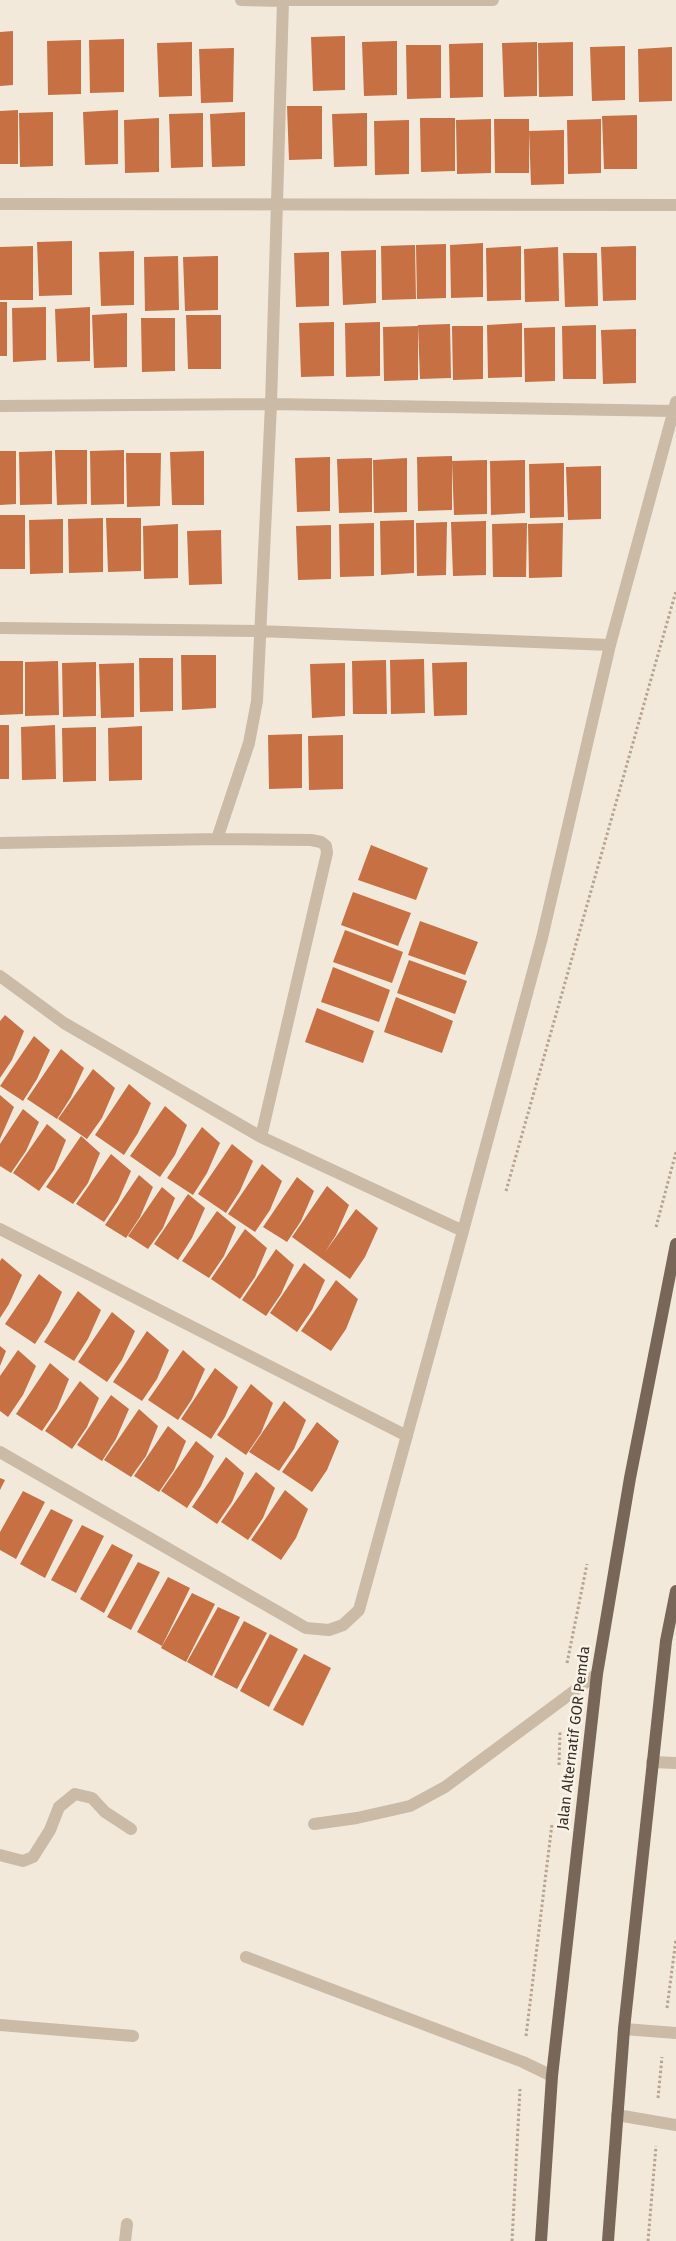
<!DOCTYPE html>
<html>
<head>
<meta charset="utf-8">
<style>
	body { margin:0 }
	canvas { display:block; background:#f2e9da }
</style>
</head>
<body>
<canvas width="676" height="2241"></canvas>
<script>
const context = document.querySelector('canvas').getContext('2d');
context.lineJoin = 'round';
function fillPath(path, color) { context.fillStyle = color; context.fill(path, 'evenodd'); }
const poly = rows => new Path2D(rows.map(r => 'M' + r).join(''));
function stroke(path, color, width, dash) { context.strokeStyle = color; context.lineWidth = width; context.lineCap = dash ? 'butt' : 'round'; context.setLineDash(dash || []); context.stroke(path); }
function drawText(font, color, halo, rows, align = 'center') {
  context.font = font + ' "Fira Sans",sans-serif'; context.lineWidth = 5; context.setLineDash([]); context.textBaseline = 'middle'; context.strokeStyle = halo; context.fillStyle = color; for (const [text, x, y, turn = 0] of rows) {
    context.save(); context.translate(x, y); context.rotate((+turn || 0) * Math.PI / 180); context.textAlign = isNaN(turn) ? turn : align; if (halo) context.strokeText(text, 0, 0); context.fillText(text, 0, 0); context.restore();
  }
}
fillPath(poly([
	[13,31,13,85,0,86,0,32],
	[345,36,345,90,313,91,311,37],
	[124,39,124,92,90,93,89,40],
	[81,40,81,94,48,95,47,41],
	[397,41,397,95,364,96,362,42],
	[192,42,192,96,159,97,157,43],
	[537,42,537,96,504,97,502,43],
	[573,42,573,96,539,97,538,43],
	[483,43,483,97,450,98,449,44],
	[406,45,441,45,441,98,407,99],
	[625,46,625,100,592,101,590,47],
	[672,47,672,101,639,102,638,49],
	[234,48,233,102,201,103,199,49],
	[287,106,322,106,322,159,289,160],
	[18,110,18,164,0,164,0,111],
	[118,110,118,164,85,165,83,112],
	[53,112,53,166,20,167,19,113],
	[245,112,245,166,212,167,210,114],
	[203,113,203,167,171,168,169,114],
	[367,113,367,166,334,167,332,114],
	[637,115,637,169,604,169,602,116],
	[159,118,159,172,125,173,124,120],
	[420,118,455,118,455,171,421,172],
	[491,119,491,173,457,174,456,120],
	[494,119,529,119,529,173,495,173],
	[601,119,601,173,568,174,567,120],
	[409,120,409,174,375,175,374,121],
	[564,130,564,184,531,185,529,131],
	[72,241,72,295,39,296,37,242],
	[483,243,483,297,451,298,450,245],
	[446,244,446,298,417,299,416,245],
	[415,245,416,299,382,300,381,246],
	[33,246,33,300,0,300,0,247],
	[521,246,521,300,487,301,486,248],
	[636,246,636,300,603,301,601,247],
	[558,247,559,301,525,302,524,249],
	[376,250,376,303,343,305,341,251],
	[134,251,134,305,101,306,99,252],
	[329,252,329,306,296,307,294,253],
	[563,253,597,253,598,306,565,307],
	[178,256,179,310,145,311,144,257],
	[218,256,218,310,185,311,183,257],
	[0,302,7,302,7,356,0,356],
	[46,307,46,360,13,362,12,308],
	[90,307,90,361,57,362,55,309],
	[127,313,127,367,94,368,92,315],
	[186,315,221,315,221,369,188,369],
	[141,318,175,318,175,371,142,372],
	[334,322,334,376,301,377,299,323],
	[380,322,380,376,346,377,345,323],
	[522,323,522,377,488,378,487,325],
	[450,324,451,378,420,379,418,325],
	[596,325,596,379,563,379,562,326],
	[418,326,418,380,384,381,383,327],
	[452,326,483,326,483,379,453,380],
	[555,327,555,381,525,382,524,328],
	[636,329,636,383,603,384,601,330],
	[55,450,87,450,87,504,57,505],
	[124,450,124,504,91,505,90,451],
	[0,451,16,451,16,504,0,505],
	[52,451,52,504,20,505,19,452],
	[204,451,204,505,172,505,170,452],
	[126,453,161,453,160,506,127,507],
	[452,456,452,510,418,511,417,457],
	[330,457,330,511,297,512,295,458],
	[372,458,372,512,339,513,337,459],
	[407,458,407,512,374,513,373,460],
	[487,460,487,514,454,515,452,461],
	[525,460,525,513,491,515,490,461],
	[564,463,564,517,530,518,529,464],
	[601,466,601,519,568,520,566,467],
	[0,515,25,515,25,569,0,569],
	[103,518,103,572,69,573,68,519],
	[106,518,141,518,141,571,108,572],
	[63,519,63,573,30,574,29,520],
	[414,520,414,573,381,575,380,521],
	[486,521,486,575,453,576,451,522],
	[447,522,446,575,417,576,416,523],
	[374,523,374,576,340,577,339,524],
	[527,523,526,577,493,577,492,524],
	[563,523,562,577,529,578,528,524],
	[178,524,178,578,144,579,143,526],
	[331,525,331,579,298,580,296,526],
	[221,530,222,584,189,585,187,531],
	[181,655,216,655,216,708,182,710],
	[139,658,173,658,173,711,140,712],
	[424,659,425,713,391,714,390,660],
	[386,660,387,714,353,714,352,661],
	[0,661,23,661,23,714,0,715],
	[58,661,59,715,25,716,25,662],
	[96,662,96,716,63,717,62,663],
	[467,662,467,715,434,716,432,663],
	[134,663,134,717,101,718,99,664],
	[345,663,345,716,312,718,310,664],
	[0,725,9,725,9,779,0,779],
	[55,725,56,779,22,780,21,727],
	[142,726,142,780,109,781,108,728],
	[96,727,96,781,63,782,62,728],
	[302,734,302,788,269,789,268,735],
	[343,735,343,789,309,790,308,736],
	[371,845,428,868,416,900,358,880],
	[353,892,411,913,398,946,341,925],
	[420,921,478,942,465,975,408,955],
	[345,930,403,952,392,983,333,962],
	[409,960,467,981,455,1014,397,993],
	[333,967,390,990,379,1022,321,1002],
	[396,997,453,1021,442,1053,384,1032],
	[317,1008,374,1031,363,1063,305,1042],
	[5,1015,24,1031,12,1060,0,1078,0,1021],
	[34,1036,50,1050,37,1079,23,1101,0,1086],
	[61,1049,84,1068,71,1097,57,1119,27,1099],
	[93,1069,115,1088,102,1118,87,1139,58,1119],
	[129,1084,151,1103,138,1133,124,1155,95,1135],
	[0,1095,14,1107,0,1139],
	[165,1106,187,1125,175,1155,160,1177,130,1156],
	[23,1109,39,1122,26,1151,11,1173,0,1166,0,1144],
	[47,1124,66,1140,54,1170,39,1191,13,1173],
	[202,1127,220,1143,207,1173,193,1195,167,1178],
	[81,1136,100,1153,88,1183,73,1204,46,1187],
	[232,1144,253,1161,240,1191,226,1213,198,1194],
	[111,1154,131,1171,118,1201,104,1222,76,1204],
	[262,1164,282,1181,270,1210,255,1232,228,1214],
	[139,1175,153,1187,140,1217,126,1238,105,1225],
	[297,1177,314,1191,301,1221,287,1242,263,1227],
	[327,1186,349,1205,336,1235,325,1252,356,1209,378,1228,365,1257,350,1279,292,1237],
	[162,1187,175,1198,163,1228,148,1249,128,1236],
	[188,1194,205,1208,192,1238,178,1260,154,1244],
	[217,1211,236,1227,224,1256,209,1278,182,1261],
	[245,1229,267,1248,255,1277,240,1299,211,1279],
	[276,1249,294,1265,281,1294,266,1316,242,1300],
	[2,1258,22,1275,9,1304,0,1318,0,1261],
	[304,1263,325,1280,312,1310,297,1332,270,1313],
	[39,1274,62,1292,49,1322,35,1344,5,1324],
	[336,1280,358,1299,346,1329,331,1351,301,1331],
	[78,1291,101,1310,88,1339,74,1361,44,1342],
	[112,1312,135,1331,122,1360,107,1382,78,1362],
	[147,1331,169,1350,157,1379,142,1401,113,1382],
	[0,1346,6,1351,0,1366],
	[18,1350,36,1366,23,1395,8,1417,0,1411,0,1376],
	[183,1350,205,1369,192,1399,178,1420,148,1400],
	[50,1363,69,1379,57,1409,42,1431,16,1414],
	[215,1368,238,1387,225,1417,211,1439,181,1419],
	[80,1381,99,1398,87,1427,72,1449,45,1431],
	[251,1384,273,1403,261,1433,246,1455,217,1435],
	[111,1395,129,1409,116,1439,102,1461,77,1445],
	[284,1401,306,1420,294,1449,279,1471,249,1452],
	[139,1409,158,1426,146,1456,131,1477,104,1460],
	[317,1422,339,1441,327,1470,312,1492,282,1472],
	[168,1426,186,1441,174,1470,159,1492,134,1476],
	[196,1441,214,1456,201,1486,187,1508,161,1491],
	[226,1457,244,1473,232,1502,217,1524,192,1507],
	[256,1472,275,1488,263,1518,248,1540,221,1522],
	[0,1478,5,1480,0,1490],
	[285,1490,308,1509,296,1538,281,1560,251,1540],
	[23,1491,45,1502,16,1559,0,1550,0,1532],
	[51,1509,73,1520,45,1578,20,1564],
	[82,1525,104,1536,76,1593,51,1580],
	[112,1544,133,1555,104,1613,80,1599],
	[138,1562,160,1572,131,1630,107,1617],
	[168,1577,190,1588,162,1646,137,1632],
	[192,1593,215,1604,186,1662,161,1648],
	[218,1607,240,1617,212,1676,187,1662],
	[244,1621,267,1633,237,1689,214,1677],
	[270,1634,298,1649,269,1707,240,1691],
	[304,1654,331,1668,303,1726,273,1710]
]), '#c77043');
stroke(poly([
	[506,1191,676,591],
	[656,1227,676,1152],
	[567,1663,587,1564],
	[559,1765,560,1732],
	[667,2008,676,1939],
	[526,2036,552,1824],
	[658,2098,662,2057],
	[512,2241,520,2089],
	[648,2241,656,2146]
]), '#b6a490', 3, [2.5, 2.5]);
stroke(poly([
	[652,1762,676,1763],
	[624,2029,676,2033],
	[617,2115,676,2125]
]), '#cabaa6', 12);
stroke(poly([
	[283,0,493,0],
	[0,204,676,205],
	[0,406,271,404,674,411],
	[0,628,259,631,610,645],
	[217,839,311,840,321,842,326,846,327,853,261,1137],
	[0,843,217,839,249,743,257,701,271,404,283,1,241,0],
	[0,976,64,1023,261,1137,463,1231,542,938,610,645,676,402],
	[0,1229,407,1436],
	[0,1452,306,1628,329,1630,343,1625,359,1610,463,1231],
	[314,1824,357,1818,410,1806,445,1787,597,1674],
	[0,1855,23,1861,33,1857,50,1830,59,1807,75,1794,92,1798,105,1812,131,1829],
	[246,1957,523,2062,552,2076],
	[0,2025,133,2036],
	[125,2241,127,2224]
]), '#cabaa6', 12);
stroke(poly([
	[541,2241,552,2076,597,1674,630,1478,676,1244],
	[608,2241,624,2029,666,1641,676,1591]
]), '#786658', 12);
drawText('15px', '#362d27', '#f9f3e7', [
	["Jalan Alternatif GOR Pemda",574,1738,-83]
]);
</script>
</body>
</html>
